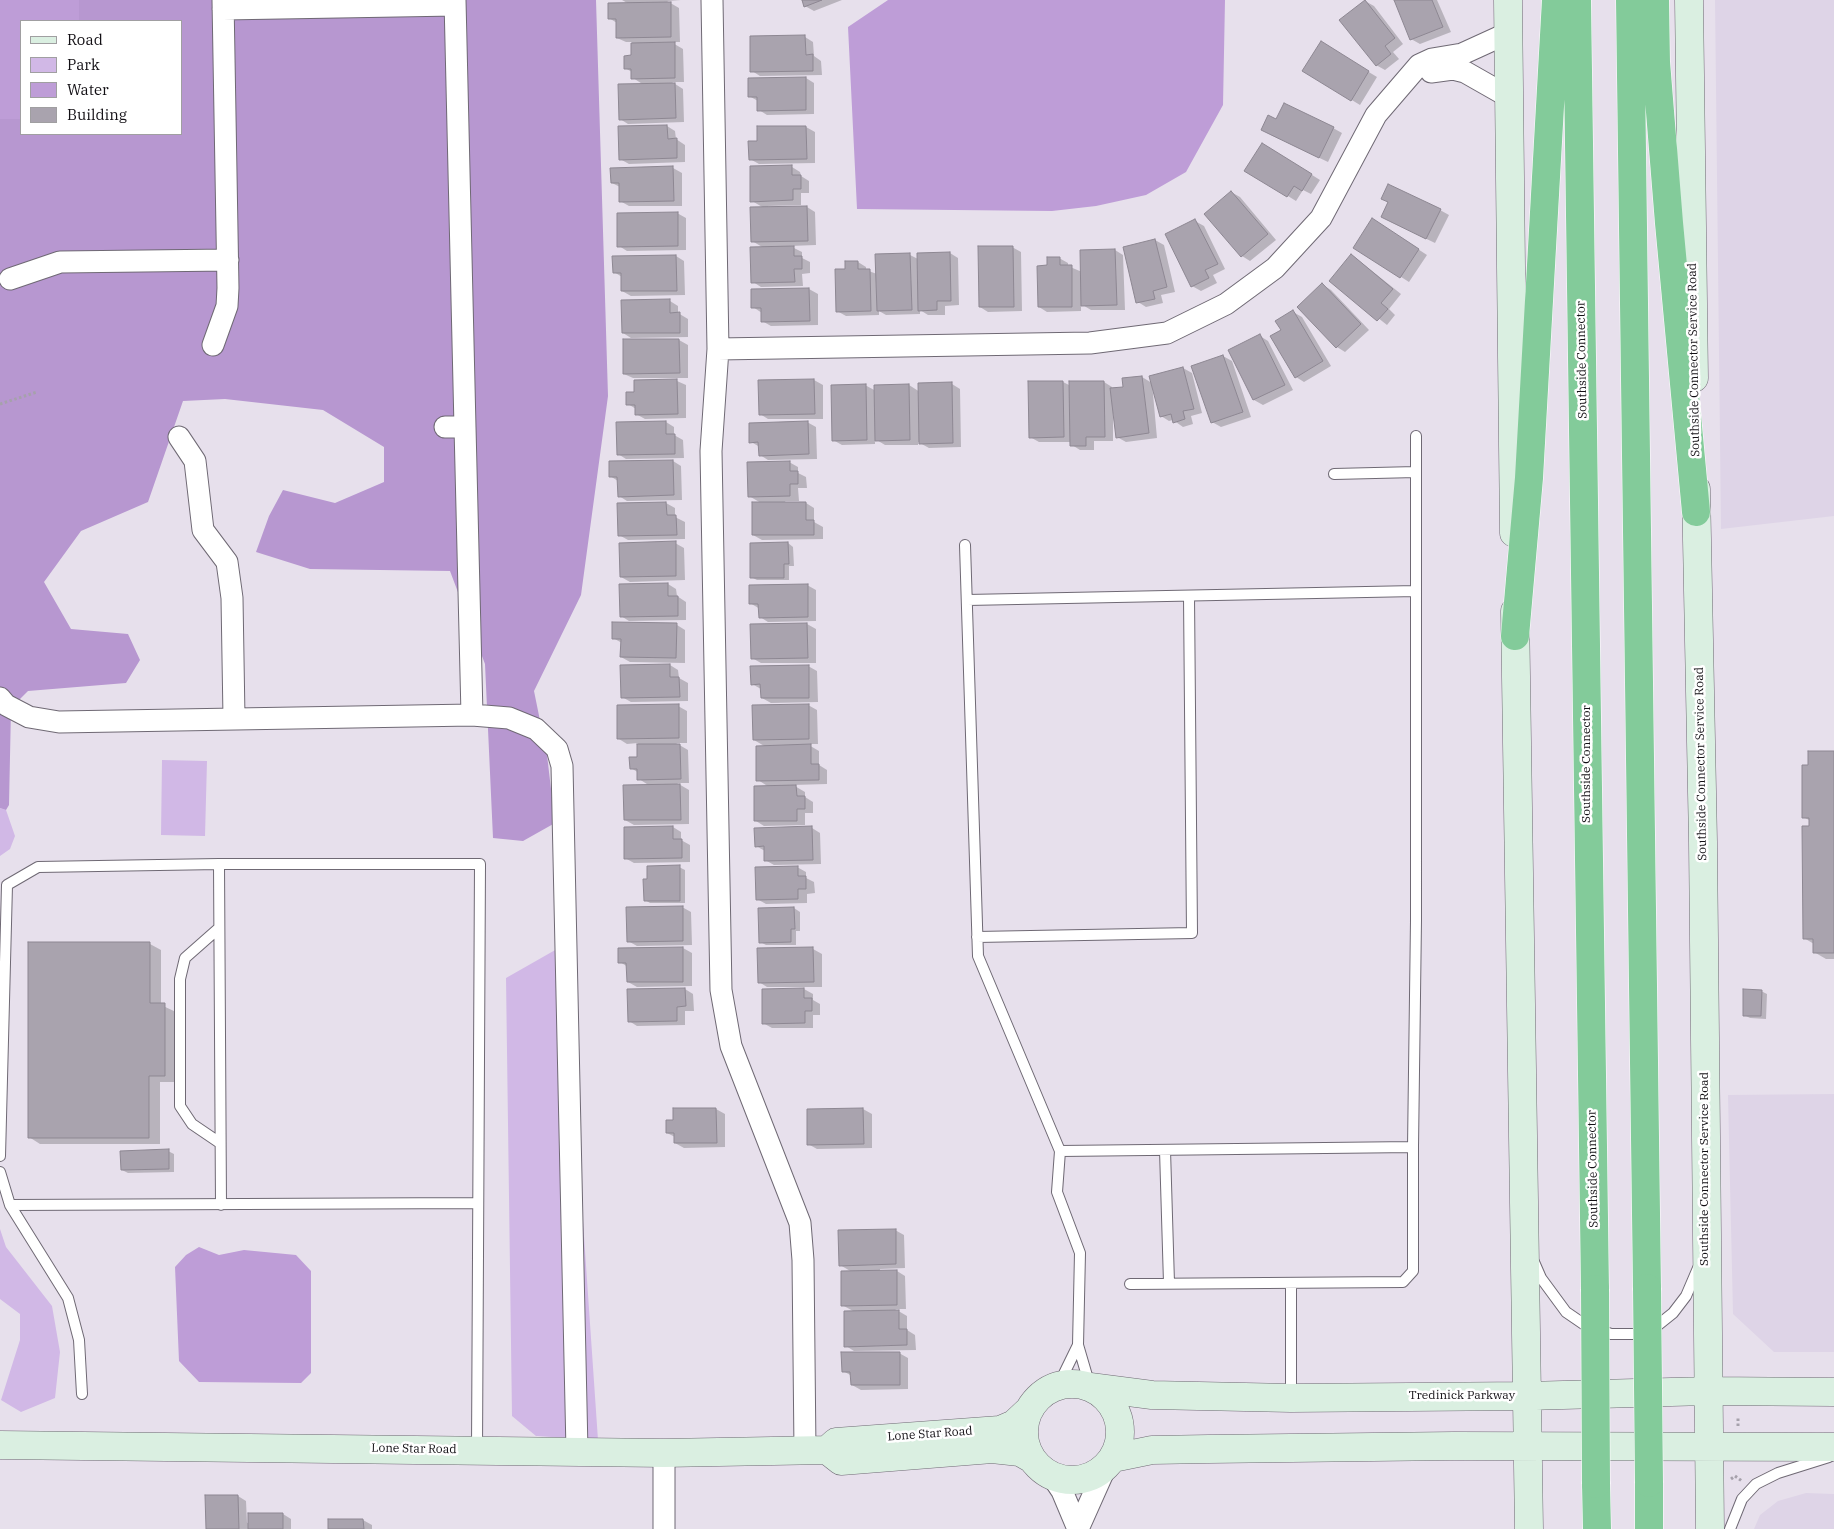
<!DOCTYPE html>
<html>
<head>
<meta charset="utf-8">
<style>
	body { margin:0 }
	#map { position:relative; width:1834px; height:1529px; overflow:hidden; background:#e7e0ec; font-family:"IBM Plex Serif",serif }
	canvas { display:block }
	.legend { position:absolute; left:20px; top:20px; width:162px; height:115px; box-sizing:border-box; background:#fff; border:1px solid #a09fa1; margin:0; padding:6px 9px; list-style:none; font-size:15px; color:#120f14 }
	.legend li { display:flex; align-items:center; gap:10px; height:25px }
	.legend b { width:25px; border:1px solid #a09fa1 }
</style>
</head>
<body>
<div id="map">
<canvas width="1834" height="1529"></canvas>
<ul class="legend">
<li><b style="height:6px;background:#daefe1"></b>Road</li>
<li><b style="height:14px;background:#d1b8e6"></b>Park</li>
<li><b style="height:14px;background:#be9dd7"></b>Water</li>
<li><b style="height:14px;background:#a9a3ae"></b>Building</li>
</ul>
</div>
<script>
const context = document.querySelector('canvas').getContext('2d');
context.lineJoin = 'round';
function fillPath(path, color) { context.fillStyle = color; context.fill(path, 'evenodd'); }
const poly = rows => new Path2D(rows.map(r => 'M' + r).join(''));
function stroke(path, color, width, dash) { context.strokeStyle = color; context.lineWidth = width; context.lineCap = dash ? 'butt' : 'round'; context.setLineDash(dash || []); context.stroke(path); }
function drawText(font, color, halo, rows, align = 'center') {
  context.font = font + ' "IBM Plex Serif",serif'; context.lineWidth = 5; context.setLineDash([]); context.textBaseline = 'middle'; context.strokeStyle = halo; context.fillStyle = color; for (const [text, x, y, turn = 0] of rows) {
    context.save(); context.translate(x, y); context.rotate((+turn || 0) * Math.PI / 180); context.textAlign = isNaN(turn) ? turn : align; if (halo) context.strokeText(text, 0, 0); context.fillText(text, 0, 0); context.restore();
  }
}
fillPath(poly([
	[1715,0,1834,0,1834,516,1721,529],
	[1834,1094,1834,1352,1774,1352,1733,1314,1728,1095],
	[1806,1493,1834,1494,1834,1529,1754,1529,1760,1515,1778,1501]
]), '#ded4e7');
fillPath(poly([
	[162,760,207,761,205,836,161,835],
	[0,808,6,810,15,836,10,849,0,856],
	[564,945,598,1440,536,1436,512,1416,506,978],
	[0,1229,6,1247,52,1306,60,1352,55,1398,21,1412,1,1400,20,1340,20,1314,0,1299]
]), '#d1b8e6');
fillPath(poly([
	[0,0,596,0,608,396,581,595,534,691,547,755,555,823,523,841,493,838,485,664,450,571,310,569,256,552,269,516,283,490,335,503,384,482,384,447,323,410,225,399,183,401,148,502,81,531,44,582,71,629,128,634,140,660,126,683,28,691,11,708,9,805,6,810,0,808],
	[21,21,181,21,181,134,21,134]
]), '#b797d0');
fillPath(poly([
	[0,0,79,0,79,21,21,21,21,119,0,119],
	[888,0,1225,0,1223,105,1186,172,1146,195,1096,206,1052,211,857,209,848,27],
	[199,1247,219,1255,244,1250,296,1255,311,1271,311,1373,301,1383,199,1382,179,1361,175,1267,186,1255]
]), '#be9dd7');
fillPath(poly([
	[622,0,681,0,667,1,679,8,680,42,671,42,683,49,684,82,672,82,683,89,684,122,628,124,620,119,644,85,633,78,632,72,625,68,632,57,632,42,626,42,617,38,617,23,609,18,629,4],
	[803,0,842,0,814,11,805,6],
	[1395,0,1437,0,1451,32,1420,44,1411,39],
	[1365,1,1374,6,1403,44,1393,52,1399,59,1385,70,1376,65],
	[805,37,813,42,814,56,821,61,822,75,760,76,752,71],
	[1321,43,1377,77,1360,105,1304,71],
	[806,78,814,83,814,114,767,115,759,110,758,101,749,96],
	[1277,121,1333,128,1342,133,1328,162,1271,135],
	[667,126,675,131,676,139,685,145,685,162,629,164,620,159],
	[806,127,815,132,815,163,759,164,750,159,758,142,758,128],
	[1271,149,1320,180,1311,194,1303,190,1296,201,1246,170],
	[792,167,800,172,801,176,809,181,809,193,801,193,801,205,768,206,768,208,807,207,815,212,816,245,790,246,802,252,802,258,810,262,810,273,802,274,803,286,761,287,753,282,764,248,752,241,764,208,752,201],
	[673,168,682,173,682,206,629,206,620,201,620,187,612,183],
	[1231,192,1240,197,1276,240,1250,261,1242,256],
	[1440,210,1449,215,1435,243,1391,222],
	[677,213,686,218,686,250,627,251,619,246],
	[1195,221,1204,226,1225,269,1213,275,1217,283,1201,291,1192,286],
	[1381,225,1427,255,1409,282,1354,247],
	[1155,240,1164,245,1175,292,1161,295,1163,303,1146,307,1138,302],
	[1012,247,1021,252,1022,311,988,312,980,307],
	[1115,250,1123,255,1125,310,1091,310,1081,304,1081,311,1047,312,1039,307,1048,267,1059,258,1068,263,1068,266,1082,272],
	[950,253,958,258,959,305,945,306,945,315,928,315,920,310,920,314,886,315,879,311,879,315,846,316,837,311,847,270,858,262,866,267,866,270,877,274,910,255,918,259],
	[1352,255,1401,294,1389,309,1395,315,1387,325,1331,281],
	[676,256,684,261,685,295,631,296,622,291,622,277,614,272],
	[1323,285,1331,290,1369,330,1345,352,1337,347],
	[809,289,818,294,818,325,771,326,762,321,762,313,753,307],
	[670,301,678,306,678,313,688,319,688,337,631,338,623,333],
	[1293,312,1302,317,1331,366,1304,382,1296,377,1282,330],
	[1260,336,1268,341,1293,390,1263,405,1254,400,1230,351],
	[679,340,688,345,688,378,633,378,624,374,624,341],
	[1223,356,1232,361,1251,417,1221,427,1212,422],
	[1183,368,1192,373,1202,413,1191,416,1193,424,1183,427,1173,420,1169,421,1161,416],
	[1142,377,1152,383,1157,438,1126,442,1117,437,1115,414,1113,414,1113,441,1094,441,1094,450,1080,450,1072,445,1071,442,1039,442,1030,437,1063,382,1071,386,1104,382,1112,387,1112,389,1125,388],
	[814,380,823,385,823,419,768,419,760,414,759,381],
	[677,381,686,385,686,418,645,419,636,414,636,409,628,404,635,393],
	[952,384,960,389,961,447,929,448,918,442,918,445,885,445,875,439,875,444,842,445,833,440,865,385,876,391,909,385,920,392],
	[666,422,674,427,674,435,683,440,684,458,626,459,618,454],
	[807,422,816,427,817,459,768,460,760,455,760,447,751,442],
	[673,461,681,466,682,500,627,501,619,496,618,481,610,476],
	[789,462,798,467,798,473,806,477,807,488,798,488,799,501,785,501,786,503,806,503,814,508,814,522,823,527,823,539,762,540,753,535,761,503,749,496],
	[666,503,675,508,675,517,685,522,685,539,628,540,619,535],
	[675,543,684,548,685,580,630,582,621,577],
	[788,543,793,547,794,566,789,566,789,580,757,580,751,577],
	[668,584,676,589,677,596,686,602,686,620,629,621,621,616],
	[807,585,816,590,816,621,768,622,760,617,760,609,750,603],
	[807,624,816,629,816,663,761,663,752,658,751,625],
	[677,625,685,630,685,663,630,662,621,657,622,643,613,638],
	[670,665,678,670,679,678,688,683,688,701,631,702,622,697],
	[808,666,817,671,818,702,771,703,762,698,761,689,752,684],
	[808,705,817,710,818,744,807,744,819,751,819,765,827,770,827,784,793,785,805,792,805,797,813,802,813,813,805,813,805,825,764,826,756,821,769,787,758,780,766,747,754,740],
	[678,706,687,711,687,743,676,743,688,750,689,783,677,783,689,790,689,824,634,825,625,820,650,786,639,779,639,773,631,768,639,758,638,743,627,744,619,739],
	[1834,752,1834,959,1826,959,1814,952,1814,944,1804,938,1811,821,1803,817,1809,766],
	[673,827,681,832,681,840,690,845,690,862,634,863,625,858],
	[812,828,820,833,821,864,774,865,765,860,765,851,756,846],
	[679,867,685,870,685,903,650,903,645,900],
	[797,867,806,872,806,878,814,882,815,893,807,894,807,903,766,904,757,899],
	[682,907,691,912,692,945,637,946,628,941],
	[794,908,800,912,800,931,796,931,796,945,766,945,760,942,760,909],
	[150,944,161,950,161,1005,176,1012,176,1082,160,1082,160,1144,40,1144,29,1137],
	[683,948,692,953,692,986,637,987,628,982,628,967,620,962],
	[813,949,822,954,822,987,767,987,759,982],
	[685,989,693,994,694,1011,685,1011,685,1025,637,1026,629,1021],
	[804,989,813,994,813,1000,820,1004,820,1015,813,1015,813,1028,772,1028,763,1023,763,990],
	[1761,991,1767,994,1766,1019,1750,1018,1744,1015],
	[674,1109,716,1109,725,1114,725,1147,684,1148,675,1143,675,1137,667,1133,674,1121],
	[863,1109,872,1114,872,1148,817,1149,808,1144,808,1110],
	[168,1151,174,1154,174,1172,128,1173,122,1170],
	[895,1230,904,1235,905,1268,880,1269,880,1271,897,1271,905,1276,906,1309,895,1309,907,1316,907,1330,915,1335,916,1350,854,1351,846,1346,855,1312,842,1305,852,1272,840,1265],
	[899,1353,908,1358,908,1389,861,1390,852,1385,852,1376,843,1371],
	[238,1496,246,1501,247,1523,283,1514,291,1519,291,1529,207,1529],
	[363,1520,372,1525,372,1529,330,1529]
]), '#0003');
const building = poly([
	[802,0,822,0,804,7,802,0],
	[1365,0,1395,38,1385,46,1391,54,1376,66,1339,20,1365,0],
	[1394,0,1432,0,1443,27,1410,40,1394,0],
	[671,2,671,37,616,38,616,19,608,19,608,3,671,2],
	[805,35,806,55,813,54,813,71,750,72,750,36,805,35],
	[1321,41,1369,71,1351,101,1302,71,1321,41],
	[675,42,675,78,631,79,631,69,624,69,624,56,631,55,631,43,675,42],
	[806,77,806,110,757,111,757,97,748,97,748,78,806,77],
	[675,83,676,118,619,120,618,84,675,83],
	[1284,103,1334,127,1319,158,1261,130,1268,115,1276,119,1284,103],
	[667,125,668,139,677,138,677,158,619,160,618,126,667,125],
	[757,126,806,126,807,159,749,160,748,141,757,141,757,126],
	[1262,143,1312,174,1302,191,1294,186,1287,197,1244,171,1262,143],
	[792,165,792,175,801,175,801,189,793,189,793,200,750,202,750,166,792,165],
	[673,166,674,201,619,202,619,183,611,183,610,168,673,166],
	[1388,184,1441,209,1426,239,1381,217,1388,202,1381,199,1388,184],
	[1231,191,1268,234,1241,257,1204,214,1231,191],
	[807,206,808,241,751,242,750,207,807,206],
	[678,212,678,246,617,247,617,213,678,212],
	[1372,218,1419,249,1400,278,1353,248,1372,218],
	[1195,219,1218,264,1205,270,1209,278,1191,287,1165,234,1195,219],
	[1155,239,1167,287,1153,291,1155,299,1136,303,1123,247,1155,239],
	[794,246,794,256,802,256,802,269,794,269,795,282,751,283,750,247,794,246],
	[978,246,1013,246,1014,307,979,307,978,246],
	[1115,249,1117,305,1081,306,1080,250,1115,249],
	[950,252,951,301,937,301,937,310,918,311,917,253,950,252],
	[910,253,912,310,877,311,875,254,910,253],
	[1351,254,1393,289,1381,303,1388,309,1377,321,1329,281,1351,254],
	[676,255,677,291,621,291,621,273,613,273,612,256,676,255],
	[1047,257,1060,257,1060,265,1072,265,1072,307,1038,307,1037,266,1047,265,1047,257],
	[845,261,858,261,858,269,870,269,871,311,836,312,835,269,845,269,845,261],
	[1322,283,1361,324,1336,348,1297,307,1322,283],
	[809,288,810,321,761,322,761,308,751,308,751,289,809,288],
	[670,299,670,313,680,312,680,333,622,333,621,300,670,299],
	[1293,310,1323,361,1295,378,1270,336,1281,330,1275,321,1293,310],
	[1260,334,1285,385,1253,400,1228,350,1260,334],
	[623,339,679,339,680,373,623,374,623,339],
	[1223,355,1243,412,1211,423,1191,366,1223,355],
	[1183,367,1194,409,1183,411,1185,419,1173,423,1171,414,1160,417,1149,376,1183,367],
	[1142,376,1149,433,1116,438,1110,388,1123,387,1122,378,1142,376],
	[677,379,678,414,635,415,635,405,626,405,626,392,634,392,634,380,677,379],
	[814,379,815,414,759,415,758,380,814,379],
	[1028,381,1063,381,1064,437,1029,438,1028,381],
	[1069,381,1104,381,1105,437,1086,437,1086,446,1070,446,1069,381],
	[952,382,953,443,919,444,918,383,952,382],
	[866,384,867,440,832,441,831,385,866,384],
	[909,384,910,440,875,441,874,385,909,384],
	[666,421,666,434,675,434,675,454,617,455,616,422,666,421],
	[808,421,809,454,759,456,758,442,749,443,749,423,808,421],
	[673,460,674,495,618,497,617,477,609,477,609,461,673,460],
	[790,461,790,471,798,471,798,484,790,484,790,496,748,497,747,462,790,461],
	[666,502,667,515,676,515,677,535,618,536,617,503,666,502],
	[752,502,806,502,806,520,814,520,814,535,752,535,752,502],
	[676,541,676,576,620,577,619,543,676,541],
	[788,542,789,564,784,564,784,578,750,578,750,543,788,542],
	[668,583,668,596,678,596,678,616,620,617,619,584,668,583],
	[808,584,808,617,759,618,758,604,749,604,749,585,808,584],
	[612,622,677,623,676,658,620,657,621,639,612,639,612,622],
	[807,623,808,658,751,659,750,624,807,623],
	[670,664,670,677,679,677,680,697,621,698,620,665,670,664],
	[809,665,809,698,761,698,760,684,751,685,750,666,809,665],
	[679,704,679,738,617,739,617,705,679,704],
	[809,704,809,739,753,740,752,705,809,704],
	[637,744,680,744,681,779,637,780,637,769,630,769,629,757,637,757,637,744],
	[811,744,811,764,819,764,819,780,756,781,756,746,811,744],
	[1808,751,1834,751,1834,953,1813,953,1813,939,1803,939,1802,826,1809,826,1809,818,1802,818,1802,765,1808,765,1808,751],
	[680,784,681,820,624,820,623,785,680,784],
	[796,785,797,796,805,796,805,809,797,809,797,821,754,821,754,786,796,785],
	[673,826,673,839,682,839,682,858,624,859,624,827,673,826],
	[812,826,813,860,764,861,764,846,755,847,754,828,812,826],
	[680,865,680,901,644,901,643,879,647,879,647,866,680,865],
	[798,866,798,876,806,876,806,889,798,889,798,899,756,900,755,867,798,866],
	[683,906,683,941,627,942,626,907,683,906],
	[794,907,795,929,791,929,791,942,759,943,758,908,794,907],
	[28,942,150,942,150,1003,165,1003,165,1076,149,1076,149,1138,28,1138,28,942],
	[683,947,683,982,627,982,626,963,618,963,618,948,683,947],
	[813,947,814,982,758,983,757,948,813,947],
	[685,988,686,1006,677,1007,677,1021,628,1022,627,989,685,988],
	[804,988,804,998,812,998,812,1011,805,1011,805,1023,762,1024,762,989,804,988],
	[1743,989,1762,990,1761,1016,1743,1016,1743,989],
	[673,1108,716,1108,717,1143,674,1143,674,1133,666,1133,666,1120,673,1120,673,1108],
	[863,1108,864,1144,807,1145,807,1109,863,1108],
	[169,1149,169,1169,121,1170,120,1151,169,1149],
	[896,1229,896,1264,839,1266,838,1230,896,1229],
	[897,1270,897,1305,841,1306,841,1271,897,1270],
	[899,1310,899,1329,907,1329,907,1345,844,1347,844,1311,899,1310],
	[841,1352,900,1352,900,1385,851,1385,850,1372,842,1372,841,1352],
	[205,1495,238,1495,239,1529,206,1529,205,1495],
	[248,1513,283,1513,283,1529,248,1529,248,1513],
	[328,1519,363,1519,364,1529,328,1529,328,1519]
]);
fillPath(building, '#a9a3ae');
stroke(building, '#8d8792', 1);
const lane = poly([
	[1334,474,1416,472],
	[965,545,978,956,1060,1151,1413,1147,1413,1271,1403,1282,1130,1284],
	[967,600,1416,591],
	[219,928,185,958,180,979,180,1106,192,1124,220,1143],
	[977,937,1192,933,1189,596],
	[1413,1147,1416,920,1416,436],
	[1165,1150,1169,1283],
	[1060,1151,1057,1192,1080,1253,1078,1345,1090,1386],
	[0,1156,7,885,38,867,219,864],
	[0,1172,10,1205,68,1298,79,1340,82,1394],
	[10,1205,478,1203],
	[221,1205,219,864,480,864,477,1449],
	[1534,1262,1541,1278,1566,1312,1585,1325,1611,1334,1636,1334,1658,1325,1673,1313,1686,1296,1698,1268],
	[1291,1283,1291,1397],
	[1058,1386,1078,1345],
	[1730,1529,1742,1499,1756,1484,1778,1473,1829,1457]
]);
const street = poly([
	[455,0,465,427],
	[712,0,718,349,711,451,721,990,731,1046,800,1223,803,1260,805,1451],
	[223,9,455,5],
	[1431,72,1453,69,1465,72,1509,97],
	[10,279,60,262,228,260],
	[213,345,227,306,228,288,223,0],
	[718,349,1090,343,1167,333,1226,304,1275,268,1321,218,1376,115,1419,65,1432,59,1462,54,1508,33],
	[445,427,465,427,472,715],
	[179,437,195,461,203,530,227,562,232,598,234,718],
	[0,698,6,705,29,717,59,722,472,715,509,718,536,729,557,749,562,766,577,1451],
	[1052,1476,1062,1491,1078,1529],
	[664,1529,664,1453],
	[1078,1529,1107,1464]
]);
const secondary = poly([
	[1508,0,1514,533],
	[1689,0,1694,378],
	[1696,489,1703,842,1710,1529],
	[1515,611,1529,1529],
	'1024 1432a48 48 0 1 1 96 0a48 48 0 1 1-96 0Z',
	[1090,1387,1152,1395,1291,1398,1527,1396,1707,1391,1834,1392],
	[1029,1410,1014,1424,1000,1430,836,1442,827,1450,841,1461,992,1449,1020,1452,1032,1459],
	[0,1445,664,1453,827,1450],
	[1113,1458,1152,1450,1209,1449,1454,1446,1834,1447]
]);
const highway = poly([
	[1577,0,1595,1289],
	[1630,0,1647,1288],
	[1655,0,1656,62,1669,223,1696,512],
	[1515,636,1529,478,1556,0],
	[1649,1483,1649,1529],
	[1596,1484,1597,1529]
]);
stroke(lane, '#6f6974', 12);
stroke(street, '#6f6974', 23);
stroke(secondary, '#6f6974', 29);
stroke(highway, '#fff', 29);
stroke(poly([
	[0,404,37,392],
	[1738,1426,1738,1417],
	[1731,1479,1735,1476,1742,1481]
]), '#a6a1ab', 3, [2.5, 2.5]);
stroke(lane, '#fff', 10);
stroke(street, '#fff', 21);
stroke(secondary, '#daefe1', 28);
stroke(highway, '#83cb9a', 28);
const highwayBridge = poly([
	[1647,1288,1649,1483],
	[1595,1289,1596,1484]
]);
stroke(highwayBridge, '#fff', 29, []);
stroke(highwayBridge, '#83cb9a', 28);
drawText('12px', '#120f14', '#fff', [
	["Southside Connector",1582,360,-91],
	["Southside Connector Service Road",1694,360,-91],
	["Southside Connector",1587,764,-90],
	["Southside Connector Service Road",1701,764,-91],
	["Southside Connector",1593,1169,-91],
	["Southside Connector Service Road",1705,1169,-90],
	["Tredinick Parkway",1462,1396],
	["Lone Star Road",930,1434,-4],
	["Lone Star Road",414,1449,1]
]);
</script>
</body>
</html>
